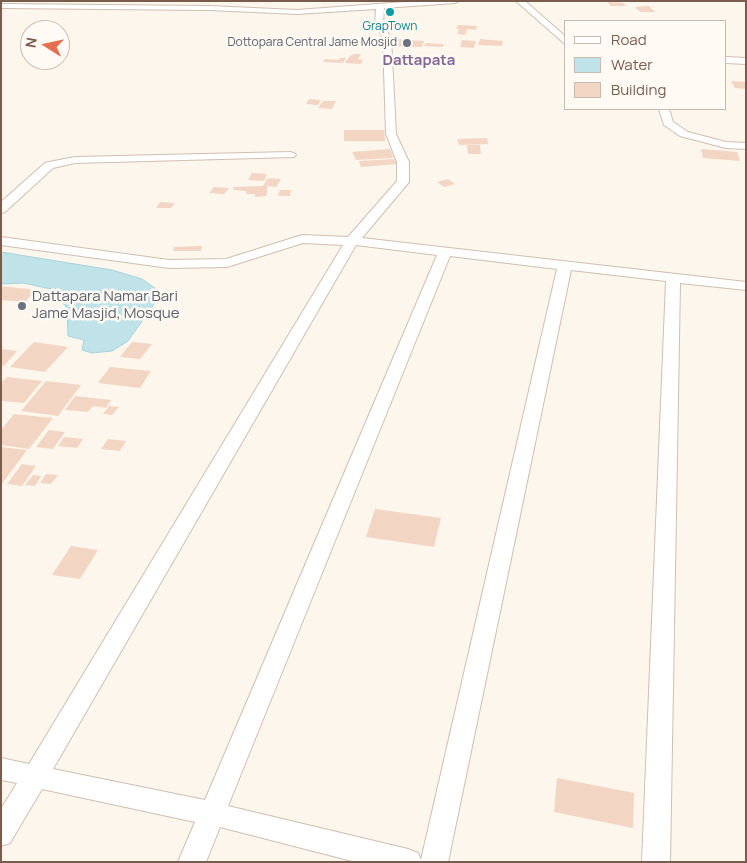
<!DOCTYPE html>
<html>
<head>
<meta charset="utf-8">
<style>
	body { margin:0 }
	#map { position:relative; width:747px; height:863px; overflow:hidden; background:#fdf6ec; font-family:Manrope,sans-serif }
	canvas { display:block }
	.frame { position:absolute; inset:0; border:2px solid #7a5c4d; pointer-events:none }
	.legend { position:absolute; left:564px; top:20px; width:162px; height:90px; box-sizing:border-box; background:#fffaf3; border:1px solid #cabbb1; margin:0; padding:6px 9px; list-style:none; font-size:15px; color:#7a5c4d }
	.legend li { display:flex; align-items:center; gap:10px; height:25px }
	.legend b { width:25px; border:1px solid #cabbb1 }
	.north { position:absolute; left:20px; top:20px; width:50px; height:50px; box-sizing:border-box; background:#fffaf3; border:1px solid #cabbb1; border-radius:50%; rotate:280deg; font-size:14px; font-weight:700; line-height:20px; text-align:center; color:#7a5c4d }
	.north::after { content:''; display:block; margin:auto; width:18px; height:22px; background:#e76f51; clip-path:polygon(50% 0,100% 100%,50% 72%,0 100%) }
</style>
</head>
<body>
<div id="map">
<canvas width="747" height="863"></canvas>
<div class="frame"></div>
<ul class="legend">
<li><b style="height:6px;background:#fff"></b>Road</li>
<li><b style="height:14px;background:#bfe3e8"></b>Water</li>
<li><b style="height:14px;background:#f3d5c3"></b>Building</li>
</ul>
<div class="north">N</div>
</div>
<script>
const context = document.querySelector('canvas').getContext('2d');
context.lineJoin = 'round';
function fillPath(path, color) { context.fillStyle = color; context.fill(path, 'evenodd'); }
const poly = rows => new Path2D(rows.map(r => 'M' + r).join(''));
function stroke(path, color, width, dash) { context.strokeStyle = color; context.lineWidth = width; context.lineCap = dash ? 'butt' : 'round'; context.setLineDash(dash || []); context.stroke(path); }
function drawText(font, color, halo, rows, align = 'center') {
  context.font = font + ' Manrope,sans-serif'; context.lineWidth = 5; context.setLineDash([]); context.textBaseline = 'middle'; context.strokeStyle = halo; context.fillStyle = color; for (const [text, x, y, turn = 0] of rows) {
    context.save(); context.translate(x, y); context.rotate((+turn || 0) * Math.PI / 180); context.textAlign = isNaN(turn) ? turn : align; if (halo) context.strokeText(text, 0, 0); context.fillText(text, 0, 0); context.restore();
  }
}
const water = poly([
	[1,252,112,270,142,279,162,293,128,341,112,351,92,353,82,350,84,340,68,336,67,308,51,289,23,283,1,284,1,252]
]);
fillPath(water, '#bfe3e8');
stroke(water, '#a5d3da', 1);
fillPath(poly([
	[607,2,623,3,626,6,611,6],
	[649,6,655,12,640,12,635,7],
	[458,25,477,26,476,30,467,29,465,35,457,34,459,29,456,29],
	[394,39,424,41,422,47,390,46],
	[480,39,503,41,502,46,478,45],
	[462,40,476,41,474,48,460,47],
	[426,43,444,44,443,47,424,46],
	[354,54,361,54,358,59,363,60,361,64,345,63,350,56],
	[340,58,346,58,343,63,323,62,325,59,339,60],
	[731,81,745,82,746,89,735,88],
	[309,99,321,100,318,105,306,104],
	[323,101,336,101,332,109,318,108],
	[344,130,384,130,385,141,344,141],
	[487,138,488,144,459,145,457,139],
	[467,145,480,145,481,154,468,154],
	[390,149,394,158,356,160,352,152],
	[701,149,737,152,740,161,703,158],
	[395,159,397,164,361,167,359,161],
	[252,173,267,174,264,181,248,180],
	[268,178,281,179,276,187,267,186,267,196,255,197,255,194,246,194,246,191,233,190,233,187,263,186],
	[448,179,455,184,444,187,437,182],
	[214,187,229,188,224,194,209,193],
	[280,190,291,190,290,196,278,196],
	[160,202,175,203,171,208,156,208],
	[202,246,201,251,173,251,174,247],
	[1,286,36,290,25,302,1,300],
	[34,342,68,347,45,372,10,367],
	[132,342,152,344,140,359,120,357],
	[1,349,17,351,4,366,1,365],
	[110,367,151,371,140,388,98,383],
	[7,377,42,381,24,403,1,401,1,383],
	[46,381,81,385,58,416,21,411],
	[75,396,111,400,106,408,93,406,88,412,65,410],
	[109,406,119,407,112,415,103,414],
	[14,414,53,418,29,449,1,445,1,430],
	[49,430,65,432,53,449,36,447],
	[64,437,83,439,77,448,58,446],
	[108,439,126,441,120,451,101,449],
	[1,447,27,450,1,485],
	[22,464,36,466,22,486,7,484],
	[46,474,58,475,51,484,40,483],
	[33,475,41,476,35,486,25,485],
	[375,509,441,518,434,547,366,537],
	[71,546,98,550,80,579,52,575],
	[557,778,634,793,633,828,554,812]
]), '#f3d5c3');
const minor = poly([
	[418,1,459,1,455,3,384,8,383,24,391,38,396,134,409,162,409,182,362,238,746,282,746,290,680,283,670,862,642,862,666,281,571,270,448,862,356,862,220,827,206,862,178,862,195,822,42,789,10,843,1,846,1,809,17,783,1,780,1,758,29,764,343,245,303,243,227,267,169,268,1,245,1,237,169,260,226,259,302,235,348,237,397,181,397,162,386,134,383,38,375,24,376,9,297,14,209,10,1,8,1,4,209,6,297,10,418,1],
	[356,245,437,255,205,800,53,769,356,245],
	[450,256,557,269,421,860,418,853,408,849,228,806,450,256],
	[516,1,525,1,566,37,566,45,516,1],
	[726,57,746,58,746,64,726,63,726,57],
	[659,109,669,109,673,122,688,132,726,142,746,143,746,149,726,148,680,136,664,125,659,109],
	[290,152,294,153,296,155,294,157,75,163,53,168,5,212,1,213,1,202,45,163,49,162,75,157,290,152]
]);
stroke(minor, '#d1beb0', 2);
fillPath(minor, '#fff');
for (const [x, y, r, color] of [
	[390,12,5,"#0f9aa8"],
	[407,43,5,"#6b7280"],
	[22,306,5,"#6b7280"]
]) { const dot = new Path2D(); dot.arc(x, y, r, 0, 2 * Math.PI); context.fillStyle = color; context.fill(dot); stroke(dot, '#fffaf3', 2); }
drawText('12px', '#0d838f', '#fffaf3', [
	["GrapTown",390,27]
]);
drawText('12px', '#5b616d', '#fffaf3', [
	["Dottopara Central Jame Mosjid",397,43]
], 'right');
drawText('bold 15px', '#846695', '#fffaf3', [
	["Dattapata",419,61]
]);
drawText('15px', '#5b616d', '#fffaf3', [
	["Dattapara Namar Bari",32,297],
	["Jame Masjid, Mosque",32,314]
], 'left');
</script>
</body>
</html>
